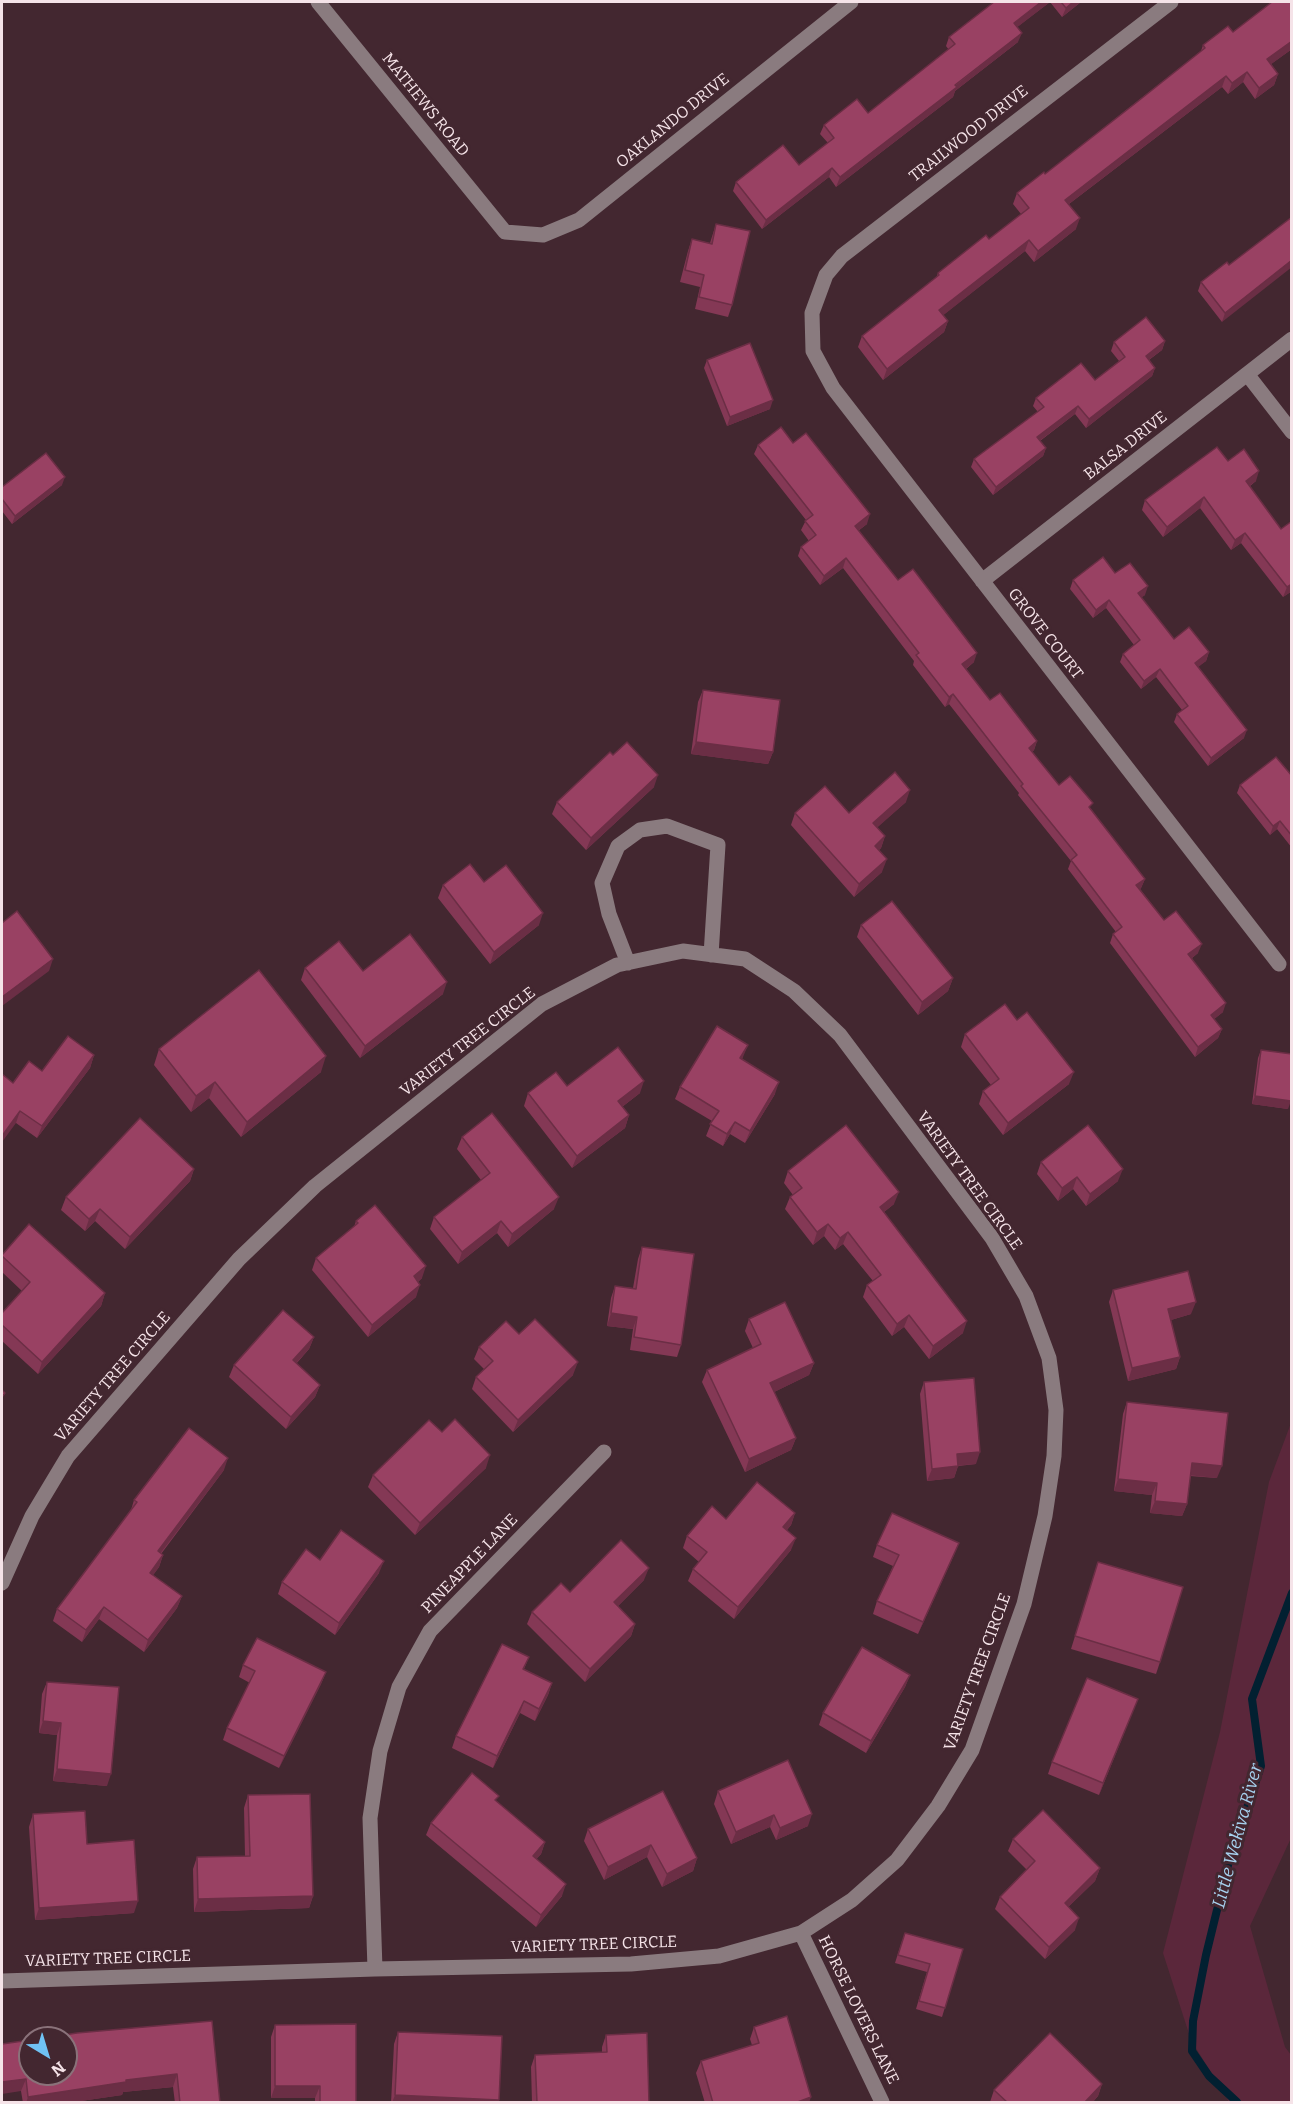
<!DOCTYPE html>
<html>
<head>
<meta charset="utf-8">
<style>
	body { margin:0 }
	#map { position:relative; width:1293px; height:2104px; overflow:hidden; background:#432730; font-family:Bitter,serif }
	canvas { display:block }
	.frame { position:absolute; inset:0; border:3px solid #f5e3e8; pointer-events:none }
	.north { position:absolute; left:18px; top:2026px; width:60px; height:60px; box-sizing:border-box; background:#432730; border:2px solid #8a727a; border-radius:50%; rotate:142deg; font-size:16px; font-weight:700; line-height:24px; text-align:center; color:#f5e3e8 }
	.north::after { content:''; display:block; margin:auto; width:21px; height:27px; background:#70c2f4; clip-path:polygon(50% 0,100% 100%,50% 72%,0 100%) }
</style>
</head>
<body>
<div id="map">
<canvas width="1293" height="2104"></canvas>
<div class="frame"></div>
<div class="north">N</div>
</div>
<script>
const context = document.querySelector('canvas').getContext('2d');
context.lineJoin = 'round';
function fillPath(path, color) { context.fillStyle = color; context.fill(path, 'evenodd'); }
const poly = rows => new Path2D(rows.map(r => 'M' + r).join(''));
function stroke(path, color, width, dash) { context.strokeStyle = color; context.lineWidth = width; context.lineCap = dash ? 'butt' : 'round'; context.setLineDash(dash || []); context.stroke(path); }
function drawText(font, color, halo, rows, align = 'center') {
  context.font = font + ' Bitter,serif'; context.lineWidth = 6; context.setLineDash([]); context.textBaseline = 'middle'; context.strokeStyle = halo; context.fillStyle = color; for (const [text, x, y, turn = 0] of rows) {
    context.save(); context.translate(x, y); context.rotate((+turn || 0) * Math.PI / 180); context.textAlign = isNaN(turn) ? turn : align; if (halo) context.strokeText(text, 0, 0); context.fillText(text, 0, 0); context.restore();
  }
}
fillPath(poly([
	[1291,1423,1291,1838,1250,1926,1285,2047,1291,2055,1291,2102,1229,2102,1191,2040,1163,1953,1220,1732,1269,1482]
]), '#5b273b');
stroke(poly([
	[1237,2102,1209,2076,1192,2051,1193,2021,1206,1955,1229,1861,1261,1766,1252,1699,1292,1593]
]), '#022031', 8);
stroke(poly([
	[318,2,505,232,543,235,579,220,851,2],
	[1171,2,842,256,826,275,812,313,813,351,833,388,1279,964],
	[1247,374,1292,432],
	[982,581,1292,339],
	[628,963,609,914,602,883,618,846,640,830,667,826,718,845,711,955],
	[2,1583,32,1516,68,1456,239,1259,315,1186,542,1004,617,965,683,951,745,959,794,991,840,1035,992,1238,1026,1296,1049,1358,1056,1410,1054,1456,1045,1516,1024,1604,972,1750,938,1806,897,1860,852,1900,801,1933,719,1956,631,1964,375,1969,2,1981],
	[801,1933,882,2102],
	[375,1969,370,1818,380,1751,399,1687,430,1631,604,1452]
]), '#8a7b7f', 15);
fillPath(poly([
	[1050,2,1017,27,1018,42,955,91,953,97,836,187,829,177,762,229,733,191,736,182,799,165,828,143,820,134,824,125,868,113,949,50,946,46,949,37],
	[1050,2,1081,2,1062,17],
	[1270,2,1292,2,1292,49,1271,64,1278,74,1274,85,1255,99,1243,82,1228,94,1222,87,1069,204,1076,229,1034,262,1025,251,943,315,948,321,944,332,883,380,858,347,862,336,936,278,938,273,989,239,1021,214,1013,204,1017,193,1045,174,1201,51,1203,45,1233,32,1269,4],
	[1292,217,1222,322,1198,291,1201,282,1229,265],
	[716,224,732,305,728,317,695,309,700,287,680,282,688,251,692,239,710,243],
	[1165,341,1162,350,1149,360,1155,368,1152,376,1086,428,1075,414,1040,441,1046,448,1043,456,993,495,971,467,974,459,1038,412,1033,406,1036,398,1095,380,1119,361,1111,351,1114,342],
	[707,360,770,409,727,426,704,368],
	[793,443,867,524,858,531,898,580,974,662,966,669,990,700,1037,741,1034,750,1032,752,1059,785,1091,809,1145,879,1141,888,1140,889,1164,920,1198,953,1192,958,1223,1012,1214,1019,1222,1029,1218,1038,1195,1057,1110,943,1113,934,1116,932,1068,869,1071,861,1018,795,1019,793,949,704,945,707,913,665,914,661,843,568,820,585,798,556,801,547,809,541,801,530,806,520,754,454,758,445],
	[1228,461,1256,481,1250,486,1281,529,1292,521,1292,591,1283,597,1241,543,1231,550,1200,508,1163,537,1142,510,1145,500],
	[62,485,12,524,2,511,2,487],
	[1115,573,1145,595,1141,597,1174,639,1209,652,1206,661,1197,667,1244,738,1208,766,1174,722,1177,714,1182,710,1156,677,1141,689,1120,662,1123,654,1134,645,1106,608,1093,618,1070,589,1073,580],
	[703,690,773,752,768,764,691,754,698,702],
	[613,755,654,787,586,850,552,814,557,802],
	[1292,776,1292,848,1277,829,1270,835,1237,793,1240,785],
	[906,802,877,827,885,836,881,848,879,850,882,872,854,897,791,825,795,813,849,813],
	[484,882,539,925,490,964,438,898,443,885],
	[861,925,953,978,948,991,918,1015,857,937],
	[305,968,363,971,443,994,360,1058,301,980],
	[965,1034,1069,1084,1003,1135,979,1104,983,1091,991,1085,961,1047],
	[159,1049,321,1072,241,1137,209,1098,191,1112,154,1065],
	[1261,1050,1288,1109,1252,1104,1258,1058],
	[94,1055,90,1068,37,1138,16,1123,13,1083,42,1071],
	[743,1057,742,1059,775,1094,745,1143,730,1134,723,1146,706,1136,712,1121,675,1099,680,1087],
	[567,1086,640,1093,622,1107,629,1115,625,1128,572,1168,524,1106,528,1093],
	[462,1137,554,1209,508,1247,497,1233,458,1264,430,1229,434,1217,481,1180,457,1149],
	[1041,1162,1118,1181,1086,1206,1073,1189,1058,1201,1037,1174],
	[194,1169,190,1181,125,1249,95,1221,85,1231,61,1210,66,1197],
	[788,1171,894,1204,884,1212,963,1333,929,1359,904,1327,892,1336,863,1297,867,1285,873,1281,843,1244,835,1250,824,1236,813,1245,785,1209,790,1197,793,1195,784,1183],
	[356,1221,422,1278,418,1282,416,1297,368,1337,312,1270,316,1258,354,1227],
	[642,1247,681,1345,677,1357,630,1350,633,1329,607,1326,611,1298,615,1286,633,1288,638,1259],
	[2,1255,105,1293,101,1306,38,1374,2,1341,2,1313,22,1291,2,1272],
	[1113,1290,1191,1314,1171,1320,1180,1357,1176,1369,1128,1381,1109,1302],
	[749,1319,814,1363,809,1375,774,1392,796,1438,791,1450,745,1472,702,1382,707,1370,753,1348,745,1331],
	[519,1334,573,1375,513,1432,472,1389,476,1377,484,1369,474,1359,479,1347],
	[314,1337,309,1349,296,1364,320,1385,315,1397,286,1429,229,1377,234,1365],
	[924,1382,976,1464,958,1466,954,1478,927,1481,920,1394],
	[1127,1402,1217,1478,1190,1476,1187,1504,1182,1516,1150,1513,1152,1495,1114,1491,1123,1414],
	[442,1432,486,1468,415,1535,368,1487,373,1475],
	[224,1470,161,1554,163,1555,159,1567,153,1575,182,1596,177,1608,144,1652,99,1619,82,1642,53,1621,57,1609,131,1510,134,1500],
	[795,1513,791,1525,787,1530,791,1550,734,1619,688,1581,693,1569,699,1562,683,1548,687,1536,726,1519],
	[877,1545,954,1555,918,1634,873,1614,877,1601,893,1566,873,1557],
	[320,1560,379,1573,335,1635,278,1594,282,1582],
	[1098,1562,1160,1662,1156,1674,1071,1649],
	[644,1580,618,1606,635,1624,631,1636,585,1682,527,1624,532,1612,570,1592],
	[529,1657,524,1669,552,1683,548,1695,535,1721,520,1713,493,1768,452,1748,456,1736],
	[243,1665,326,1672,321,1684,279,1768,223,1740,227,1728,250,1683,239,1677],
	[910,1675,905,1687,866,1753,819,1725,823,1713],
	[47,1682,107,1786,53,1781,57,1735,39,1733,42,1694],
	[1138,1699,1099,1795,1048,1774,1052,1762],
	[663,1791,697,1858,693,1871,662,1887,647,1857,604,1880,584,1841,588,1829],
	[718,1791,808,1826,776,1840,770,1827,731,1844,714,1804],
	[248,1795,313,1896,309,1908,194,1912,193,1869,197,1857,245,1856,244,1808],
	[497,1802,545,1842,541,1854,536,1859,562,1896,536,1927,426,1835,431,1823],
	[33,1814,87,1844,134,1913,35,1920,29,1827],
	[1013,1839,1100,1868,1095,1881,1068,1907,1075,1930,1045,1959,995,1909,1000,1897,1027,1870,1008,1851],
	[902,1941,963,1949,942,2017,916,2009,927,1972,895,1963],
	[212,2021,220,2103,175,2103,173,2087,123,2092,122,2095,67,2103,23,2103,21,2091,2,2044],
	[275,2025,356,2103,315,2103,315,2098,271,2098,271,2037],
	[754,2027,809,2103,705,2103,696,2073,701,2061,752,2045,750,2039],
	[398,2032,499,2100,498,2103,391,2103,394,2044],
	[606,2035,649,2103,532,2103,531,2067,535,2055,602,2052,602,2047],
	[1102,2084,1098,2096,1092,2103,990,2102,994,2090]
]), '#843855');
fillPath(poly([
	[1041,2,1050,2,1011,32,1014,23],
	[1073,2,1081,2,1062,17,1066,8],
	[1022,33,1018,42,955,91,953,97,836,187,840,177],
	[1292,41,1292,49,1263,70,1267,59],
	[1247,72,1243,82,1228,94,1232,83],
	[1278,74,1274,85,1255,99,1259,88],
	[1226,76,1222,87,1061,210,1065,200],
	[832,168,829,177,762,229,766,220],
	[1080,218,1076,229,1034,262,1038,251],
	[1029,240,1025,251,936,321,939,310],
	[1292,260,1292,267,1222,322,1225,313],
	[948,321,944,332,883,380,887,369],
	[1165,341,1162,350,1143,364,1146,356],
	[1155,368,1152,376,1086,428,1089,419],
	[773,400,770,409,727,426,730,417],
	[1078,406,1075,414,1034,445,1037,437],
	[1046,448,1043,456,993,495,996,487],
	[1259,471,1256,481,1242,491,1246,481],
	[65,477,62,485,12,524,15,516],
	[1204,497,1200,508,1163,537,1167,527],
	[870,514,867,524,851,536,855,526],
	[1245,533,1241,543,1231,550,1235,540],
	[846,558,843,568,820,585,824,576],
	[1292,584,1292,591,1283,597,1287,587],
	[1148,586,1145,595,1136,602,1138,593],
	[1109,600,1106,608,1093,618,1096,610],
	[1209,652,1206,661,1192,672,1195,663],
	[977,653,974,662,959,674,962,664],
	[1160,669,1156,677,1141,689,1144,681],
	[953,694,949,704,945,707,949,697],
	[1247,730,1244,738,1208,766,1211,758],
	[1037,741,1034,750,1026,757,1029,748],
	[696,742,773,752,768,764,691,754],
	[658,775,654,787,586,850,591,838],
	[910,790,906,802,869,835,873,823],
	[1280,821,1277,829,1270,835,1273,826],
	[885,836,881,848,870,858,875,846],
	[887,859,882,872,854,897,859,884],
	[1145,879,1141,888,1133,895,1136,885],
	[543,913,539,925,490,964,494,952],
	[1202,944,1198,953,1185,964,1188,954],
	[53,959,49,971,2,1006,2,997],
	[953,978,948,991,918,1015,922,1002],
	[447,982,443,994,360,1058,365,1046],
	[1226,1003,1223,1012,1208,1024,1211,1015],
	[1222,1029,1218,1038,1195,1057,1198,1047],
	[748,1045,743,1057,735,1070,740,1058],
	[94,1055,90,1068,37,1138,42,1126],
	[326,1056,321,1072,241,1137,247,1122],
	[1074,1072,1069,1084,1003,1135,1008,1123],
	[644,1081,640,1093,614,1113,618,1101],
	[215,1082,209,1098,191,1112,196,1096],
	[779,1082,775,1094,745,1143,750,1131],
	[1255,1096,1291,1101,1288,1109,1252,1104],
	[20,1111,16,1123,2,1142,2,1136],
	[629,1115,625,1128,572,1168,577,1156],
	[735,1122,730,1134,723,1146,727,1134],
	[194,1169,190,1181,125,1249,130,1237],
	[1123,1169,1118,1181,1086,1206,1090,1194],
	[1077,1177,1073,1189,1058,1201,1062,1188],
	[899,1192,894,1204,875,1219,880,1207],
	[559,1197,554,1209,508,1247,512,1234],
	[100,1209,95,1221,85,1231,89,1219],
	[501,1221,497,1233,458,1264,462,1252],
	[828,1224,824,1236,813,1245,817,1232],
	[848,1232,843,1244,835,1250,840,1238],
	[426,1266,422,1278,409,1289,414,1276],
	[420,1285,416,1297,368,1337,372,1325],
	[105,1293,101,1306,38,1374,42,1362],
	[1196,1302,1191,1314,1164,1322,1168,1309],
	[611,1313,637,1317,633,1329,607,1326],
	[909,1315,904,1327,892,1336,897,1324],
	[967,1321,963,1333,929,1359,933,1346],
	[314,1337,309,1349,288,1372,293,1360],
	[1180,1357,1176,1369,1128,1381,1132,1368],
	[578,1362,573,1375,513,1432,518,1420],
	[814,1363,809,1375,766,1396,770,1383],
	[320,1385,315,1397,286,1429,291,1417],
	[796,1438,791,1450,745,1472,749,1459],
	[980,1452,976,1464,953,1466,957,1454],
	[490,1455,486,1468,415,1535,420,1523],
	[228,1458,224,1470,153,1563,158,1551],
	[1192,1463,1222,1466,1217,1478,1187,1475],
	[958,1466,954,1478,927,1481,932,1469],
	[1118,1479,1157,1483,1152,1495,1114,1491],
	[1155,1501,1187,1504,1182,1516,1150,1513],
	[795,1513,791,1525,779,1539,783,1527],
	[796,1538,791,1550,734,1619,738,1607],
	[959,1543,954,1555,918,1634,923,1622],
	[163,1555,159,1567,146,1585,150,1573],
	[384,1561,379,1573,335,1635,339,1623],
	[649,1568,644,1580,609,1615,614,1602],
	[182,1596,177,1608,144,1652,148,1640],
	[104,1607,99,1619,82,1642,86,1630],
	[635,1624,631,1636,585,1682,590,1669],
	[326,1672,321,1684,279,1768,284,1756],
	[910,1675,905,1687,866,1753,871,1741],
	[552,1683,548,1695,535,1721,539,1709],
	[1138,1699,1133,1711,1099,1795,1103,1783],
	[524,1701,520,1713,493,1768,497,1756],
	[43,1721,61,1723,57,1735,39,1733],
	[57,1769,111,1774,107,1786,53,1781],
	[812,1814,808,1826,776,1840,780,1828],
	[774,1815,770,1827,731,1844,736,1832],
	[545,1842,541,1854,529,1868,533,1856],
	[651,1845,647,1857,604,1880,608,1867],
	[697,1858,693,1871,662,1887,667,1874],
	[1100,1868,1095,1881,1060,1915,1065,1903],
	[566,1884,562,1896,536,1927,541,1915],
	[313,1896,309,1908,194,1912,198,1899],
	[138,1901,134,1913,35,1920,39,1908],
	[1079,1918,1075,1930,1045,1959,1049,1947],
	[177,2074,173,2087,123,2092,122,2095,67,2103,26,2103,28,2097,126,2080],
	[26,2079,21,2091,2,2094,2,2082],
	[1102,2084,1098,2096,1092,2103,1084,2103],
	[275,2086,320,2086,315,2098,271,2098],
	[395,2095,499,2100,498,2103,392,2103],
	[811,2097,809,2103,795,2103]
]), '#6b2e45');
const building = poly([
	[994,2,1041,2,1014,23,1022,33,955,85,957,87,840,177,832,168,766,220,736,182,783,145,799,165,834,138,824,125,857,99,868,113,955,44,949,37,994,2],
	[1061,2,1073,2,1066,8,1061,2],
	[1272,2,1292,2,1292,41,1267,59,1278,74,1259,88,1247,72,1232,83,1226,76,1065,200,1080,218,1038,251,1029,240,939,310,948,321,887,369,862,336,939,275,938,273,986,235,989,239,1029,208,1017,193,1044,172,1045,174,1137,102,1205,48,1203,45,1228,26,1233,32,1272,2],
	[1292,217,1292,260,1225,313,1201,282,1227,262,1229,265,1292,217],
	[716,224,750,231,732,305,699,297,704,275,685,270,692,239,712,244,716,224],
	[1146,317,1165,341,1146,356,1155,368,1089,419,1078,406,1037,437,1046,448,996,487,974,459,1044,407,1036,398,1081,363,1095,380,1125,357,1114,342,1146,317],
	[750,343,773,400,730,417,707,360,750,343],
	[781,427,793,443,806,433,870,514,855,526,898,580,913,569,977,653,962,664,990,700,1000,693,1037,741,1029,748,1059,785,1070,776,1093,803,1089,807,1145,879,1136,885,1164,920,1176,911,1202,944,1188,954,1226,1003,1211,1015,1222,1029,1198,1047,1113,934,1122,927,1071,860,1077,855,1021,786,1023,784,953,694,949,697,916,655,919,653,846,558,824,576,801,547,816,535,805,521,813,515,758,445,781,427],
	[1217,447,1228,461,1244,449,1259,471,1246,481,1281,529,1292,521,1292,584,1287,587,1245,533,1235,540,1204,497,1167,527,1145,500,1217,447],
	[46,453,65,477,15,516,2,499,2,487,46,453],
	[1103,557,1115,573,1130,563,1148,586,1138,593,1174,639,1189,627,1209,652,1195,663,1247,730,1211,758,1177,714,1188,706,1160,669,1144,681,1123,654,1140,640,1109,600,1096,610,1073,580,1103,557],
	[703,690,780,700,773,752,696,742,703,690],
	[627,742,658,775,591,838,557,802,610,752,613,755,627,742],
	[1276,757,1292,776,1292,836,1280,821,1273,826,1240,785,1276,757],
	[895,772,910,790,873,823,885,836,875,846,887,859,859,884,795,813,825,786,849,813,895,772],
	[470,864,484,882,506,865,543,913,494,952,443,885,470,864],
	[892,901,953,978,922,1002,861,925,892,901],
	[17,911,53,959,2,997,2,923,17,911],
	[410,934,447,982,365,1046,305,968,339,941,363,971,410,934],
	[259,970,326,1056,247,1122,215,1082,196,1096,159,1049,259,970],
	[1005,1004,1017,1020,1027,1012,1074,1072,1008,1123,983,1091,999,1079,965,1034,1005,1004],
	[717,1026,748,1045,740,1058,779,1082,750,1131,735,1122,727,1134,710,1124,719,1111,680,1087,717,1026],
	[68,1036,94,1055,42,1126,20,1111,2,1136,2,1074,13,1083,29,1061,42,1071,68,1036],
	[618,1047,644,1081,618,1101,629,1115,577,1156,528,1093,556,1072,567,1086,618,1047],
	[1261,1050,1292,1054,1291,1101,1255,1096,1261,1050],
	[492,1113,559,1197,512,1234,501,1221,462,1252,434,1217,490,1173,462,1137,492,1113],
	[140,1118,194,1169,130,1237,100,1209,89,1219,66,1197,140,1118],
	[846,1125,899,1192,880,1207,967,1321,933,1346,909,1315,897,1324,867,1285,881,1275,848,1232,840,1238,828,1224,817,1232,790,1197,802,1188,788,1171,846,1125],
	[1088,1125,1123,1169,1090,1194,1077,1177,1062,1188,1041,1162,1088,1125],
	[375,1205,426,1266,414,1276,420,1285,372,1325,316,1258,358,1223,356,1221,375,1205],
	[29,1224,105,1293,42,1362,2,1325,2,1313,30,1282,2,1256,2,1255,29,1224],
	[642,1247,694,1254,681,1345,634,1337,637,1317,611,1313,615,1286,636,1289,642,1247],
	[1188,1271,1196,1302,1168,1309,1180,1357,1132,1368,1113,1290,1188,1271],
	[785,1302,814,1363,770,1383,796,1438,749,1459,707,1370,761,1344,749,1319,785,1302],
	[283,1310,314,1337,293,1360,320,1385,291,1417,234,1365,283,1310],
	[535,1319,578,1362,518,1420,476,1377,493,1361,479,1347,506,1321,519,1334,535,1319],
	[974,1378,980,1452,957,1454,958,1466,932,1469,924,1382,974,1378],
	[2,1390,5,1393,2,1397,2,1390],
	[1127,1402,1228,1413,1222,1466,1192,1463,1187,1504,1155,1501,1157,1483,1118,1479,1127,1402],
	[455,1419,490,1455,420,1523,373,1475,429,1420,442,1432,455,1419],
	[189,1428,228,1458,158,1551,163,1555,150,1573,182,1596,148,1640,104,1607,86,1630,57,1609,137,1502,134,1500,189,1428],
	[757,1482,795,1513,783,1527,796,1538,738,1607,693,1569,707,1552,687,1536,712,1506,726,1519,757,1482],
	[892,1513,959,1543,923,1622,877,1601,899,1555,877,1545,892,1513],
	[341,1530,384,1561,339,1623,282,1582,306,1549,320,1560,341,1530],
	[621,1540,649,1568,614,1602,635,1624,590,1669,532,1612,561,1583,570,1592,621,1540],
	[1098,1562,1183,1587,1160,1662,1075,1636,1098,1562],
	[257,1638,326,1672,284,1756,227,1728,255,1671,243,1665,257,1638],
	[502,1644,529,1657,523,1669,552,1683,539,1709,524,1701,497,1756,456,1736,502,1644],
	[862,1647,910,1675,871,1741,823,1713,862,1647],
	[1087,1678,1138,1699,1103,1783,1052,1762,1087,1678],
	[47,1682,119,1687,111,1774,57,1769,61,1723,43,1721,47,1682],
	[788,1760,812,1814,780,1828,774,1815,736,1832,718,1791,788,1760],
	[472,1773,499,1796,495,1800,545,1842,533,1856,566,1884,541,1915,431,1823,472,1773],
	[663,1791,697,1858,667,1874,651,1845,608,1867,588,1829,663,1791],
	[310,1794,313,1896,198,1899,197,1857,250,1856,248,1795,310,1794],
	[1043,1810,1100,1868,1065,1903,1079,1918,1049,1947,1000,1897,1035,1861,1013,1839,1043,1810],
	[85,1811,87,1844,134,1840,138,1901,39,1908,33,1814,85,1811],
	[905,1933,963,1949,945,2008,919,2001,930,1964,898,1955,905,1933],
	[787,2016,811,2097,795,2103,713,2103,701,2061,759,2043,754,2027,787,2016],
	[212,2021,220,2103,180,2103,177,2074,126,2080,126,2082,28,2097,26,2079,2,2082,2,2044,30,2040,30,2074,66,2074,66,2038,44,2038,77,2033,212,2021],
	[356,2024,356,2103,320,2103,320,2086,275,2086,275,2025,356,2024],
	[398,2032,502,2036,499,2100,395,2095,398,2032],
	[647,2033,649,2103,537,2103,535,2055,607,2052,606,2035,647,2033],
	[1050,2033,1102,2084,1084,2103,1008,2103,994,2090,1050,2033]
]);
fillPath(building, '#994163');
stroke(building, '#6b2e45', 1.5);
drawText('16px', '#f5e3e8', '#432730', [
	["MATHEWS ROAD",425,105,51],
	["OAKLANDO DRIVE",673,121,-39],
	["TRAILWOOD DRIVE",969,134,-38],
	["BALSA DRIVE",1126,446,-38],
	["GROVE COURT",1045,634,52],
	["VARIETY TREE CIRCLE",468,1042,-38],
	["VARIETY TREE CIRCLE",969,1181,54],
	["VARIETY TREE CIRCLE",113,1377,-49],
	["PINEAPPLE LANE",470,1564,-46],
	["VARIETY TREE CIRCLE",978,1672,-70],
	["VARIETY TREE CIRCLE",594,1945,-2],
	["VARIETY TREE CIRCLE",108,1959,-2],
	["HORSE LOVERS LANE",858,2010,64]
]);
drawText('italic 18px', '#a6d1ee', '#432730', [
	["Little Wekiva River",1238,1836,-75]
]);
</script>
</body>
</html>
